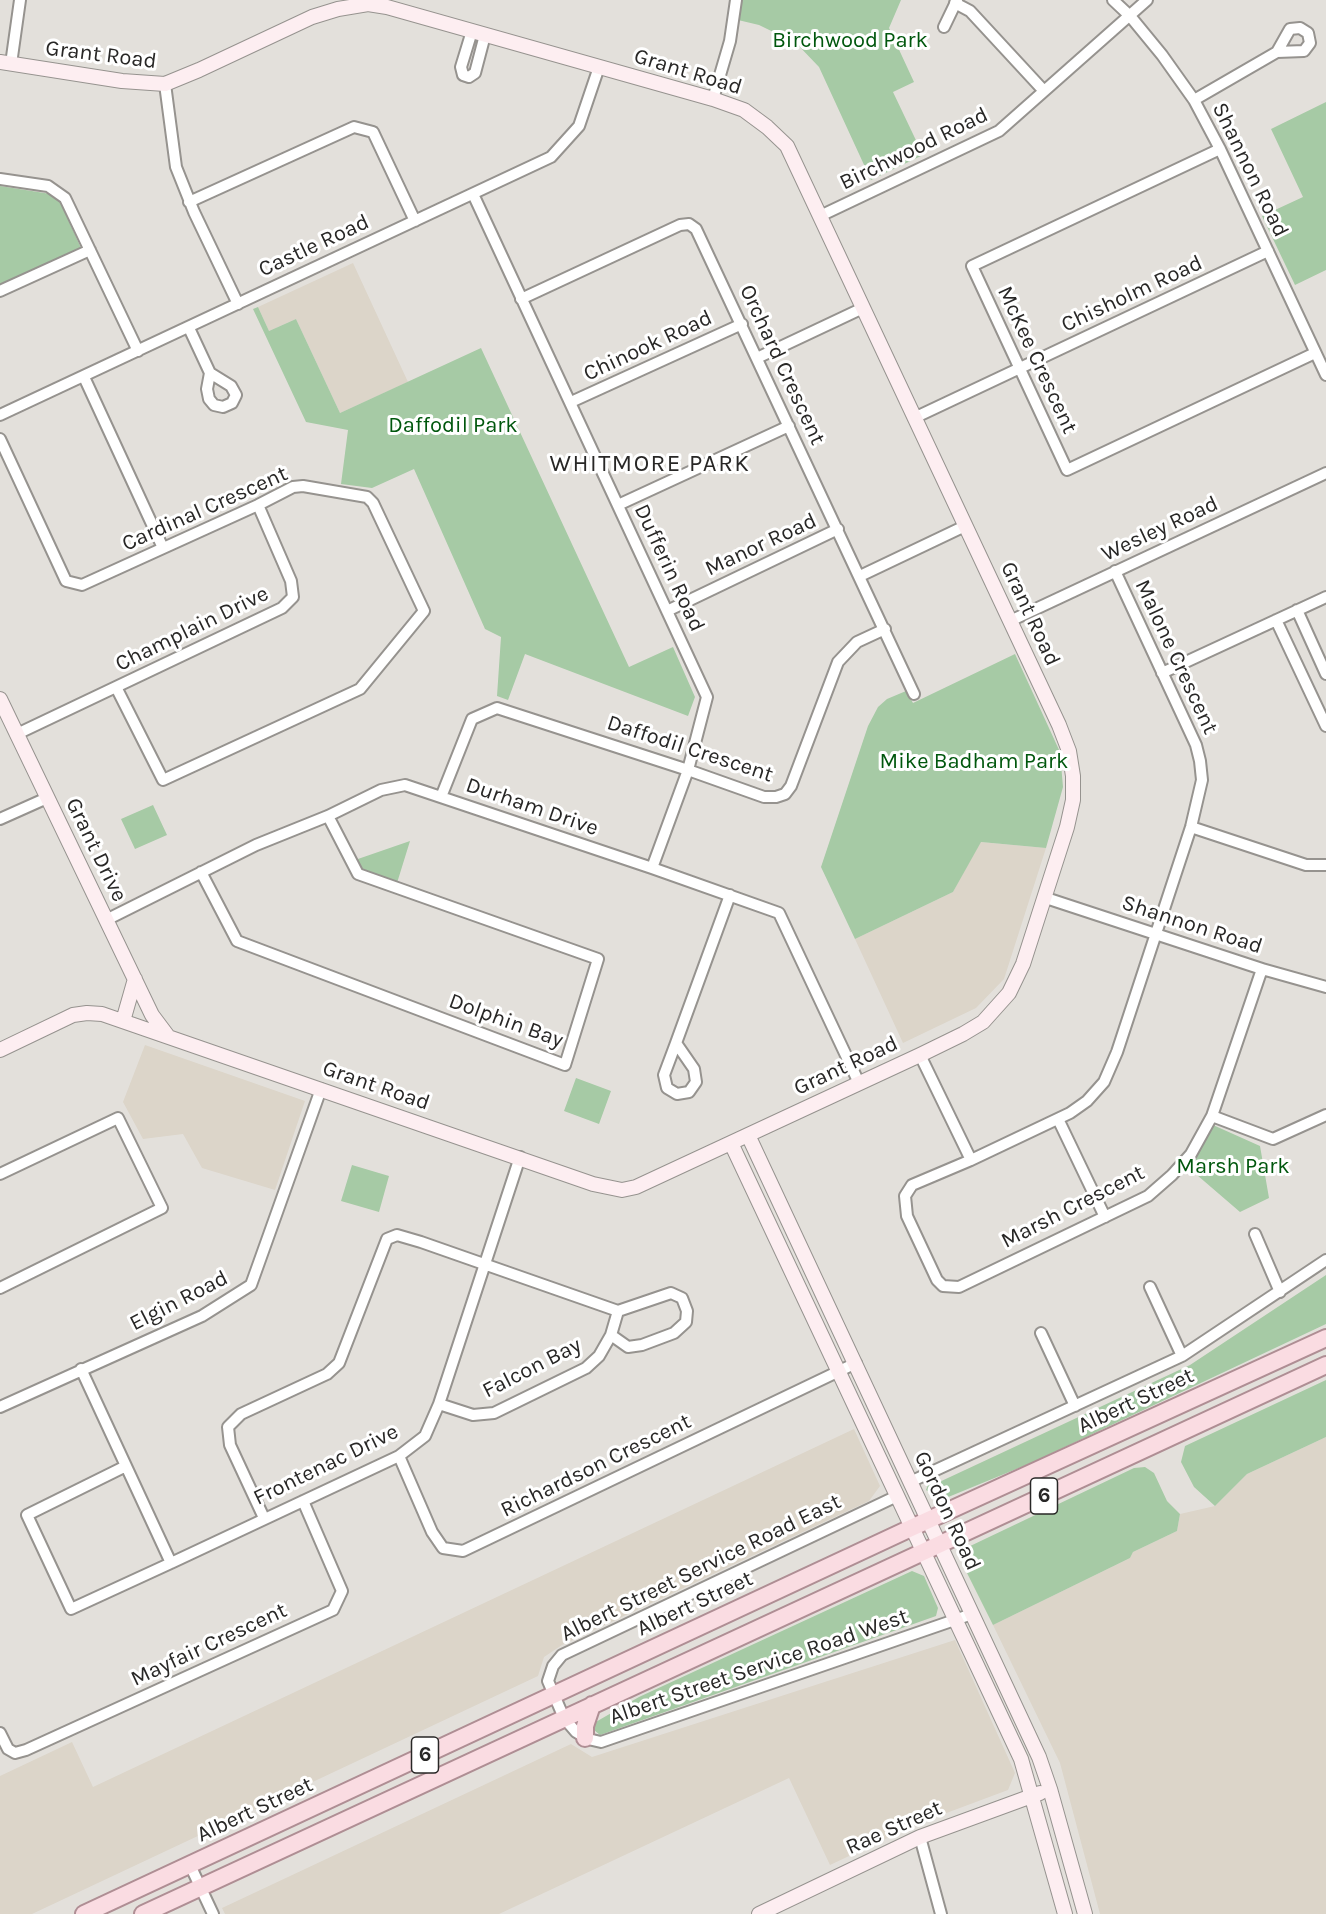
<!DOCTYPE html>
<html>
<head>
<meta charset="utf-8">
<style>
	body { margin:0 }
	canvas { display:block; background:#e3e0db }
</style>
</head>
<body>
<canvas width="1326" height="1914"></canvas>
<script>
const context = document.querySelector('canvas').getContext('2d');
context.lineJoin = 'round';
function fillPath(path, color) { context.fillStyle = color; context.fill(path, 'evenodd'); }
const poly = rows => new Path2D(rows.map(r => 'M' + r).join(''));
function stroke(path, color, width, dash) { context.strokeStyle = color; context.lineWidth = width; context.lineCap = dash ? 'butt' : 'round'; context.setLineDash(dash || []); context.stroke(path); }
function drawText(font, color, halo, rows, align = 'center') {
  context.font = font + ' Karla,sans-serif'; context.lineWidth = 6; context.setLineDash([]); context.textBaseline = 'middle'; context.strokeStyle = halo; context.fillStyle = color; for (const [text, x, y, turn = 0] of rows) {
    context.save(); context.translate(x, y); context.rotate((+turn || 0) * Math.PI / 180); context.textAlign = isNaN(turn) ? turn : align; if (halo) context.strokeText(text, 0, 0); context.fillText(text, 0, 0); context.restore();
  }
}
fillPath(poly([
	[353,263,408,382,340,413,296,319,269,331,258,307],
	[980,842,1046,848,1004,979,976,1008,903,1043,855,939,953,892],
	[145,1045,305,1101,275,1190,202,1168,183,1134,143,1139,123,1102],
	[854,1429,880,1486,869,1501,562,1645,544,1657,538,1676,32,1914,0,1914,0,1776,72,1742,93,1787],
	[1326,1437,1326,1914,1100,1914,1060,1763,993,1625,1130,1558,1133,1552,1177,1531,1180,1514,1215,1506,1247,1474],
	[955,1640,1015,1773,1008,1790,917,1824,830,1865,789,1778,499,1914,225,1914,222,1908,571,1744,592,1757]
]), '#dcd5c9');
fillPath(poly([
	[741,0,901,0,889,28,914,82,893,92,923,155,871,180,819,67,796,43,759,25,738,20],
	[1326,102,1326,270,1295,285,1262,216,1303,197,1271,129],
	[0,186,57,195,81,248,0,285],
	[258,307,269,331,296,319,340,413,481,348,629,667,673,647,695,697,688,716,525,654,508,700,497,696,501,637,485,629,414,469,372,488,341,484,348,430,306,422,253,309],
	[1015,654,1060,752,1063,787,1046,848,981,842,953,892,855,939,821,867,868,726,878,707,887,699,906,691,913,703],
	[153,805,167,835,135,849,121,819],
	[410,841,397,883,360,871,355,860],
	[576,1078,611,1091,599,1124,564,1111],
	[1213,1125,1260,1146,1269,1198,1240,1212,1190,1169],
	[352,1165,389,1176,379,1212,341,1201],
	[1326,1275,1326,1324,1031,1463,941,1500,926,1490,929,1482,935,1484,1190,1365],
	[1326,1380,1326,1437,1247,1474,1215,1506,1194,1487,1181,1462,1185,1446],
	[1145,1467,1154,1473,1167,1501,1180,1514,1177,1531,1133,1552,1130,1558,993,1625,963,1565,966,1548,1134,1468],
	[912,1571,924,1576,938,1608,936,1616,600,1735,594,1730,594,1723,639,1697]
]), '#a6caa5');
const street = poly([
	[1113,0,1130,16,1162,55,1194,100,1220,149,1326,375],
	[955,3,970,11,1044,91],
	[944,27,957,0],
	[1300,28,1308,33,1310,43,1304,51,1277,52,1290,29,1300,28],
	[472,31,461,67,463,75,469,77,475,73,485,35],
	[11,64,20,0],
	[165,84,176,167,194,212,238,304],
	[713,99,730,41,736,0],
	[1194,100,1277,52],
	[1220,149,972,266,1067,470,1315,353],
	[0,179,48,186,65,198,138,351],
	[473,194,707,697,688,770,652,868],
	[189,202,354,127,373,132,415,221],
	[820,216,999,131,1147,0],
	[0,291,90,250],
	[521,299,680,225,689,224,696,229,914,694],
	[189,328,210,373,207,389,209,399,214,405,223,407,232,403,236,395,231,386,210,373],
	[757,358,863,308],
	[84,377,163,548],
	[571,402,742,324],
	[0,415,551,157,579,126,599,67],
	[914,418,1268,251],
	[0,439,66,581,82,585,258,505,293,487,303,486,367,497,373,503,424,611,360,689,163,780,116,687],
	[618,505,789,426],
	[1115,571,1196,745,1200,761,1202,780,1191,827,1117,1052,1104,1082,1087,1101,1070,1113,971,1160,912,1185,905,1196,907,1216,937,1280,943,1286,959,1287,1148,1196,1172,1175,1191,1154,1212,1116,1262,969],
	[860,576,965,526],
	[1297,610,1326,674],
	[667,611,838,529],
	[1276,620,1326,726],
	[1010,621,1326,473],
	[1162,673,1326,597],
	[17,734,282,608,293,597,291,581,258,505],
	[441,797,472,719,497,708,688,770,764,797,776,797,785,794,791,786,838,662,857,642,885,629],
	[0,819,47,798],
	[1191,827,1306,865,1326,865],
	[201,872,237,941,565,1065,598,959,358,874,328,816],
	[1046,898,1262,969,1326,987],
	[106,920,256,845,328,816,381,790,405,785,652,868,779,913,859,1083],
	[676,1043,730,895],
	[676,1043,694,1069,696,1082,689,1092,677,1094,667,1088,664,1075,676,1043],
	[920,1055,971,1160],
	[1212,1116,1273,1139,1326,1115],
	[1058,1119,1105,1217],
	[0,1174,118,1118,162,1208,0,1288],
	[1255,1234,1280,1292],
	[1150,1287,1182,1356],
	[1041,1333,1075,1406],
	[611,1335,628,1347,642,1345,674,1333,686,1322,687,1311,682,1298,671,1293,618,1311],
	[81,1369,171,1563,399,1456,425,1436,439,1404,520,1157],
	[0,1407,202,1316,251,1285,321,1089],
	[399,1456,432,1532,443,1548,463,1551,856,1363],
	[126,1466,27,1515,71,1609,171,1563],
	[910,1482,1182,1356,1326,1260],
	[897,1496,562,1655,553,1666,548,1681,564,1718,576,1732,588,1739,601,1742,972,1614],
	[264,1518,230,1445,228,1427,241,1414,327,1374,339,1363,387,1239,397,1235,421,1242,618,1311,611,1335,599,1356,586,1368,494,1413,473,1415,439,1404],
	[0,1733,8,1749,15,1753,26,1750,333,1610,342,1591,303,1501],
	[920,1837,941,1914],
	[190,1865,213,1914]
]);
const secondary = poly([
	[0,62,122,81,165,84,199,70,312,17,338,9,368,4,387,7,713,99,744,110,767,127,787,146,1059,725,1069,751,1073,776,1073,800,1067,827,1023,964,1009,993,983,1022,963,1034,920,1055,636,1187,622,1190,593,1184,102,1014,87,1013,73,1015,0,1050],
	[0,699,152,1015,167,1035],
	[123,1021,135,979],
	[748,1135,1039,1757,1050,1789,1085,1914],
	[731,1143,1021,1759,1065,1914],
	[759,1914,920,1837,1040,1793]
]);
const primary = poly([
	[585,1738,585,1726,592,1705],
	[84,1914,911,1528,1326,1338],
	[143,1914,1326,1365]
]);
stroke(street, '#96938f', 14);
stroke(secondary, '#96938f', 16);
stroke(primary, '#af8e94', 20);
stroke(street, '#fff', 10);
stroke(secondary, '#fdeef1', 14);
stroke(primary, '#fadce2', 16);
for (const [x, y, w] of [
	[1044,1496,27],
	[425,1755,27]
]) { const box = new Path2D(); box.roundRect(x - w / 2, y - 18, w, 36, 4.5); context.fillStyle = '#fff'; context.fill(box); stroke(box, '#282726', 1.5); }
drawText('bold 21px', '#282726', null, [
	["6",1044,1496],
	["6",425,1755]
]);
drawText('22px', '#00570d', '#fff', [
	["Birchwood Park",850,41],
	["Daffodil Park",453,426],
	["Mike Badham Park",974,762],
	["Marsh Park",1233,1167]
]);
drawText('22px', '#282726', '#fff', [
	["Grant Road",101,55,7],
	["Grant Road",688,72,17],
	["Birchwood Road",914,149,-26],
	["Shannon Road",1250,170,64],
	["Castle Road",314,246,-25],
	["Chisholm Road",1132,294,-25],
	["Chinook Road",648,346,-25],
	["McKee Crescent",1037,360,65],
	["Orchard Crescent",782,365,65],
	["Cardinal Crescent",205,509,-24],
	["Wesley Road",1160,529,-25],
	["Manor Road",761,545,-25],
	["Dufferin Road",669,568,65],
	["Grant Road",1030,614,65],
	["Champlain Drive",192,629,-26],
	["Malone Crescent",1176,657,65],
	["Daffodil Crescent",690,749,18],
	["Durham Drive",532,807,19],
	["Grant Drive",96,850,64],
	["Shannon Road",1192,925,18],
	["Dolphin Bay",506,1021,20],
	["Grant Road",846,1066,-25],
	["Grant Road",376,1086,19],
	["Marsh Crescent",1073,1207,-27],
	["Elgin Road",179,1301,-27],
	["Falcon Bay",532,1368,-27],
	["Albert Street",1136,1401,-25],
	["Frontenac Drive",326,1465,-26],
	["Richardson Crescent",596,1466,-26],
	["Gordon Road",947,1511,65],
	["Albert Street Service Road East",701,1568,-26],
	["Albert Street",695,1604,-25],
	["Mayfair Crescent",209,1645,-25],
	["Albert Street Service Road West",759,1667,-19],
	["Albert Street",255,1810,-25],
	["Rae Street",894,1828,-24]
]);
context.letterSpacing = '1.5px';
drawText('24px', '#282726', '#fff', [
	["WHITMORE PARK",650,464]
]);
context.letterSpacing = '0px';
</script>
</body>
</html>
